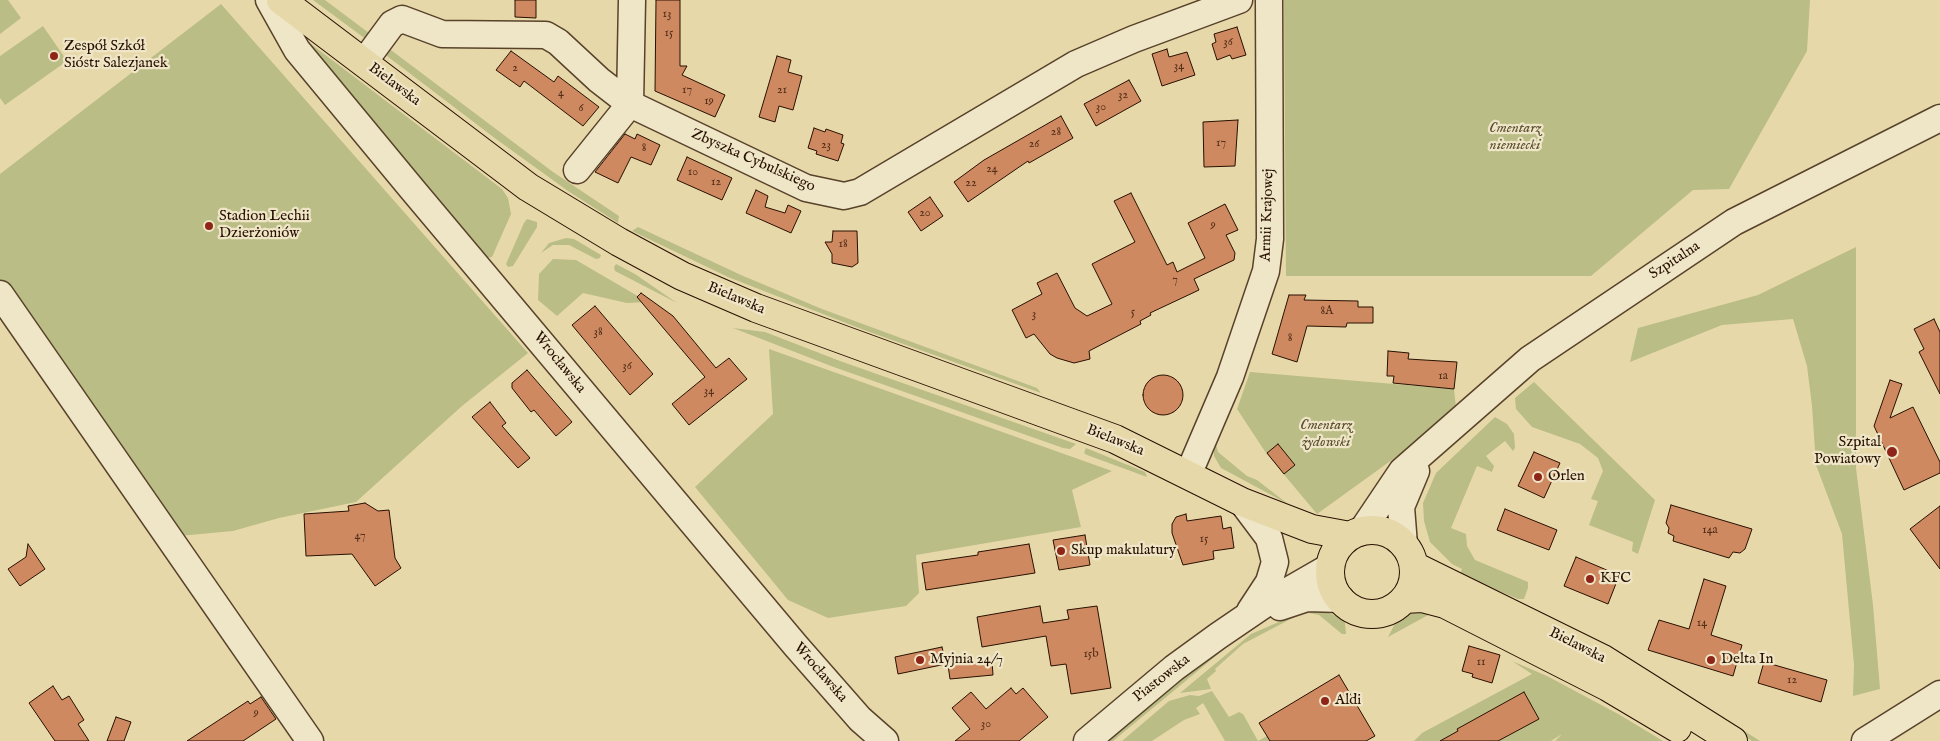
<!DOCTYPE html>
<html>
<head>
<meta charset="utf-8">
<style>
	body { margin:0 }
	canvas { display:block; background:#e7d8aa }
</style>
</head>
<body>
<canvas width="1940" height="741"></canvas>
<script>
const context = document.querySelector('canvas').getContext('2d');
context.lineJoin = 'round';
function fillPath(path, color) { context.fillStyle = color; context.fill(path, 'evenodd'); }
const poly = rows => new Path2D(rows.map(r => 'M' + r).join(''));
function stroke(path, color, width, dash) { context.strokeStyle = color; context.lineWidth = width; context.lineCap = dash ? 'butt' : 'round'; context.setLineDash(dash || []); context.stroke(path); }
function drawText(font, color, halo, rows, align = 'center') {
  context.font = font + ' "IM FELL English",serif'; context.lineWidth = 4.5; context.setLineDash([]); context.textBaseline = 'middle'; context.strokeStyle = halo; context.fillStyle = color; for (const [text, x, y, turn = 0] of rows) {
    context.save(); context.translate(x, y); context.rotate((+turn || 0) * Math.PI / 180); context.textAlign = isNaN(turn) ? turn : align; if (halo) context.strokeText(text, 0, 0); context.fillText(text, 0, 0); context.restore();
  }
}
fillPath(poly([
	[0,0,8,0,21,18,0,34],
	[313,0,325,0,373,36,367,40],
	[1284,0,1810,0,1807,51,1729,189,1693,190,1591,276,1286,276],
	[221,4,528,353,462,406,356,502,279,518,233,531,168,537,0,282,0,174],
	[43,26,67,61,5,105,0,98,0,56],
	[307,44,311,44,502,189,508,198,511,214,492,257,486,258],
	[387,47,553,172,619,216,618,223,568,191,496,139,387,56],
	[527,219,537,222,537,227,513,266,508,267,506,264,524,223],
	[638,227,741,275,822,309,1037,388,1041,393,864,330,728,277,632,231],
	[566,238,574,239,601,255,600,258,596,259,569,245,553,245,541,253,549,243],
	[1856,247,1856,468,1873,605,1880,689,1853,696,1854,665,1842,534,1816,465,1812,406,1807,366,1793,319,1722,325,1630,362,1638,328,1758,295],
	[553,259,576,260,648,302,627,303,583,293,557,316,538,300,539,274],
	[616,264,635,274,677,303,615,271,614,267],
	[733,328,765,332,840,361,1076,444,1070,449,1063,448,831,366],
	[769,349,1112,471,1072,490,1081,527,916,555,919,593,906,606,828,618,788,600,695,487,773,414],
	[1250,372,1454,389,1456,408,1425,436,1317,514,1266,453,1237,409],
	[1534,382,1655,500,1638,554,1632,551,1633,542,1589,525,1598,501,1591,499,1603,471,1598,458,1580,444,1532,427,1516,409,1515,398],
	[1495,417,1507,424,1514,434,1515,448,1513,451,1505,441,1486,456,1494,466,1492,472,1477,466,1451,528,1466,534,1467,546,1475,560,1528,582,1528,588,1524,599,1518,599,1460,575,1462,569,1452,564,1430,542,1424,521,1423,503,1436,473],
	[1214,437,1218,452,1247,476,1257,480,1288,504,1221,468,1214,456],
	[1086,448,1145,472,1147,477,1087,455,1084,453],
	[1415,608,1430,614,1388,637,1398,618],
	[1319,609,1341,618,1345,623,1346,634,1342,634,1319,615,1304,612,1243,644,1215,669,1216,671,1207,679,1211,689,1180,693,1251,634,1304,611],
	[1240,636,1113,741,1101,741,1147,702],
	[1512,661,1547,676,1620,715,1663,741,1555,741,1562,734,1551,741,1498,741,1539,719,1524,692,1457,729,1463,741,1414,741,1422,733,1532,674],
	[1667,682,1760,741,1752,741,1663,684],
	[1212,691,1229,717,1239,712,1243,714,1258,741,1267,736,1270,741,1225,741,1203,703,1196,708,1200,714,1184,720,1152,741,1122,741,1169,701,1190,695,1199,696]
]), '#babd85');
const building = poly([
	[515,0,536,0,536,18,515,17,515,0],
	[656,0,680,0,680,66,687,66,682,75,725,95,715,117,655,91,656,0],
	[1237,27,1246,55,1232,59,1230,55,1217,60,1212,44,1216,42,1214,34,1237,27],
	[1167,49,1169,57,1187,52,1195,75,1162,86,1152,54,1167,49],
	[511,51,554,82,558,76,599,107,583,126,524,81,520,87,496,70,511,51],
	[777,56,791,60,788,72,802,76,793,110,779,106,775,122,759,117,777,56],
	[1129,80,1141,101,1096,126,1084,104,1129,80],
	[1061,116,1073,138,1029,163,1028,161,968,202,954,182,984,160,1061,116],
	[1238,120,1235,166,1204,167,1203,122,1238,120],
	[814,128,825,132,826,129,843,135,841,143,844,144,838,161,816,154,817,151,808,148,814,128],
	[625,134,635,139,637,134,660,145,651,165,631,157,618,183,595,172,625,134],
	[687,157,732,178,722,200,677,180,687,157],
	[756,190,768,196,765,207,785,213,788,205,801,211,791,233,746,213,756,190],
	[1131,193,1167,265,1173,262,1177,272,1205,258,1188,223,1225,204,1238,230,1226,235,1235,253,1234,260,1194,279,1199,290,1150,313,1151,315,1140,321,1141,324,1089,351,1090,359,1074,363,1057,358,1050,354,1034,334,1026,338,1012,310,1042,294,1037,283,1057,273,1075,308,1087,316,1112,304,1092,264,1135,242,1114,201,1131,193],
	[930,197,943,216,921,231,908,212,930,197],
	[833,231,857,231,858,263,852,267,832,263,832,254,825,242,832,242,833,231],
	[641,293,673,316,716,368,729,358,747,379,689,425,672,404,705,377,637,297,641,293],
	[1289,295,1306,295,1304,300,1358,301,1358,307,1373,307,1373,323,1347,323,1346,327,1307,326,1297,362,1272,354,1289,295],
	[595,306,653,374,630,395,572,325,595,306],
	[1934,319,1940,332,1940,394,1919,352,1924,349,1914,329,1934,319],
	[1388,351,1409,353,1408,359,1457,362,1454,389,1393,383,1394,376,1387,376,1388,351],
	[527,370,572,422,556,436,534,410,531,412,512,388,512,383,527,370],
	'1143 395a20 20 0 1 1 40 0a20 20 0 1 1-40 0Z',
	[1890,380,1902,384,1890,418,1913,407,1940,462,1940,473,1904,490,1874,426,1890,380],
	[490,402,506,423,502,426,530,458,518,468,472,417,490,402],
	[1278,444,1295,465,1284,474,1267,453,1278,444],
	[1534,452,1560,463,1544,498,1518,486,1534,452],
	[365,503,378,511,389,510,395,558,401,568,375,586,352,554,306,556,304,514,349,511,348,506,365,503],
	[1671,505,1752,529,1745,549,1740,553,1733,552,1729,558,1673,541,1674,536,1668,533,1669,528,1666,523,1671,505],
	[1940,506,1940,569,1910,529,1940,506],
	[1505,509,1557,530,1549,550,1497,530,1505,509],
	[1186,514,1187,521,1221,516,1223,529,1231,527,1234,548,1213,551,1214,559,1183,565,1172,533,1172,524,1176,517,1186,514],
	[1085,535,1090,565,1059,570,1053,540,1085,535],
	[28,544,45,569,20,586,8,569,26,557,28,544],
	[1029,544,1035,573,926,590,922,563,978,555,978,552,1029,544],
	[1576,557,1609,571,1607,577,1617,581,1608,604,1564,586,1576,557],
	[1704,579,1726,586,1711,635,1742,645,1733,676,1648,650,1659,620,1689,629,1704,579],
	[1040,606,1043,623,1069,619,1067,610,1097,606,1111,688,1071,694,1066,664,1051,666,1046,636,982,647,977,617,1040,606],
	[1469,646,1500,655,1492,683,1472,677,1473,674,1462,671,1469,646],
	[942,647,946,664,898,674,895,657,942,647],
	[992,661,993,675,950,679,948,665,992,661],
	[1764,662,1827,680,1821,702,1758,683,1764,662],
	[1339,675,1375,736,1366,741,1270,741,1259,723,1339,675],
	[53,686,62,700,69,696,84,720,78,724,89,741,55,741,29,703,53,686],
	[1011,688,1016,694,1023,688,1048,717,1019,741,955,741,970,729,952,708,971,692,986,709,1011,688],
	[1524,692,1539,719,1498,741,1440,741,1458,731,1457,729,1524,692],
	[261,697,276,719,243,741,187,741,248,701,250,704,261,697],
	[116,717,131,722,124,741,107,741,116,717]
]);
fillPath(building, '#ce8960');
stroke(building, '#281000', 1);
const minor = poly([
	[269,0,297,50,412,189,796,646,860,719,885,741],
	[364,62,392,24,402,19,442,34,546,35,558,42,599,80,630,104,806,188,844,196,860,192,1076,64,1134,39,1239,0],
	[577,170,630,104,632,0],
	[0,294,310,741],
	[1188,475,1230,377,1266,271,1270,239,1269,0],
	[1242,502,1269,538,1275,562,1269,582,1250,611],
	[1361,532,1402,471,1530,359,1734,222,1940,118],
	[1404,545,1401,507,1416,471],
	[1280,607,1307,598,1341,599],
	[1087,741,1174,668,1218,636,1265,604,1331,566],
	[1865,741,1940,694]
]);
const major = poly([
	[281,0,528,187,619,242,682,276,756,308,1115,439,1242,502,1312,529,1350,536],
	'1330 572a42 42 0 1 1 84 0a42 42 0 1 1-84 0Z',
	[1414,566,1603,659,1733,741],
	[1404,599,1422,598,1445,604,1608,687,1677,728]
]);
stroke(minor, '#58422a', 29);
stroke(major, '#281000', 30);
stroke(minor, '#efe6c8', 26);
stroke(major, '#e7d8aa', 28);
for (const [x, y, r, color] of [
	[54,56,5,"#8f2418"],
	[209,226,5,"#8f2418"],
	[1892,452,6,"#8f2418"],
	[1538,477,5,"#8f2418"],
	[1061,551,5,"#8f2418"],
	[1590,579,5,"#8f2418"],
	[920,660,5,"#8f2418"],
	[1711,660,5,"#8f2418"],
	[1325,701,5,"#8f2418"]
]) { const dot = new Path2D(); dot.arc(x, y, r, 0, 2 * Math.PI); context.fillStyle = color; context.fill(dot); stroke(dot, '#efe6c8', 2); }
drawText('12px', '#522e18', null, [
	["13",667,15],
	["15",669,34],
	["36",1228,43],
	["34",1179,67],
	["2",515,69],
	["17",687,91],
	["21",782,91],
	["4",561,94],
	["32",1123,96],
	["19",709,102],
	["30",1101,108],
	["6",581,109],
	["28",1056,133],
	["17",1221,144],
	["26",1034,145],
	["23",826,146],
	["8",644,149],
	["24",992,170],
	["10",693,173],
	["12",716,183],
	["22",971,184],
	["20",925,214],
	["9",1213,226],
	["18",843,245],
	["7",1175,281],
	["8A",1327,312],
	["5",1133,313],
	["3",1034,315],
	["38",598,333],
	["8",1290,339],
	["36",627,367],
	["1a",1443,377],
	["34",709,392],
	["14a",1710,531],
	["47",360,537],
	["15",1204,540],
	["14",1702,624],
	["15b",1091,655],
	["11",1481,663],
	["12",1792,681],
	["9",256,714],
	["30",986,725]
]);
drawText('15px', '#281000', '#efe6c8', [
	["Zespół Szkół",64,47],
	["Sióstr Salezjanek",64,64],
	["Stadion Lechii",219,217],
	["Dzierżoniów",219,234],
	["Szpital",1881,443,"right"],
	["Powiatowy",1881,460,"right"],
	["Orlen",1548,477],
	["Skup makulatury",1071,551],
	["KFC",1600,579],
	["Myjnia 24/7",930,660],
	["Delta In",1721,660],
	["Aldi",1335,701]
], 'left');
drawText('15px', '#281000', '#efe6c8', [
	["Bielawska",394,85,37],
	["Zbyszka Cybulskiego",753,161,24],
	["Armii Krajowej",1268,215,-88],
	["Szpitalna",1675,261,-33],
	["Bielawska",736,299,23],
	["Wrocławska",559,363,51],
	["Bielawska",1115,441,22],
	["Bielawska",1577,646,27],
	["Wrocławska",820,673,49],
	["Piastowska",1162,679,-38]
]);
drawText('italic 15px', '#5b4d2f', '#efe6c8', [
	["Cmentarz",1515,129],
	["niemiecki",1515,146],
	["Cmentarz",1326,426],
	["żydowski",1326,443]
]);
</script>
</body>
</html>
